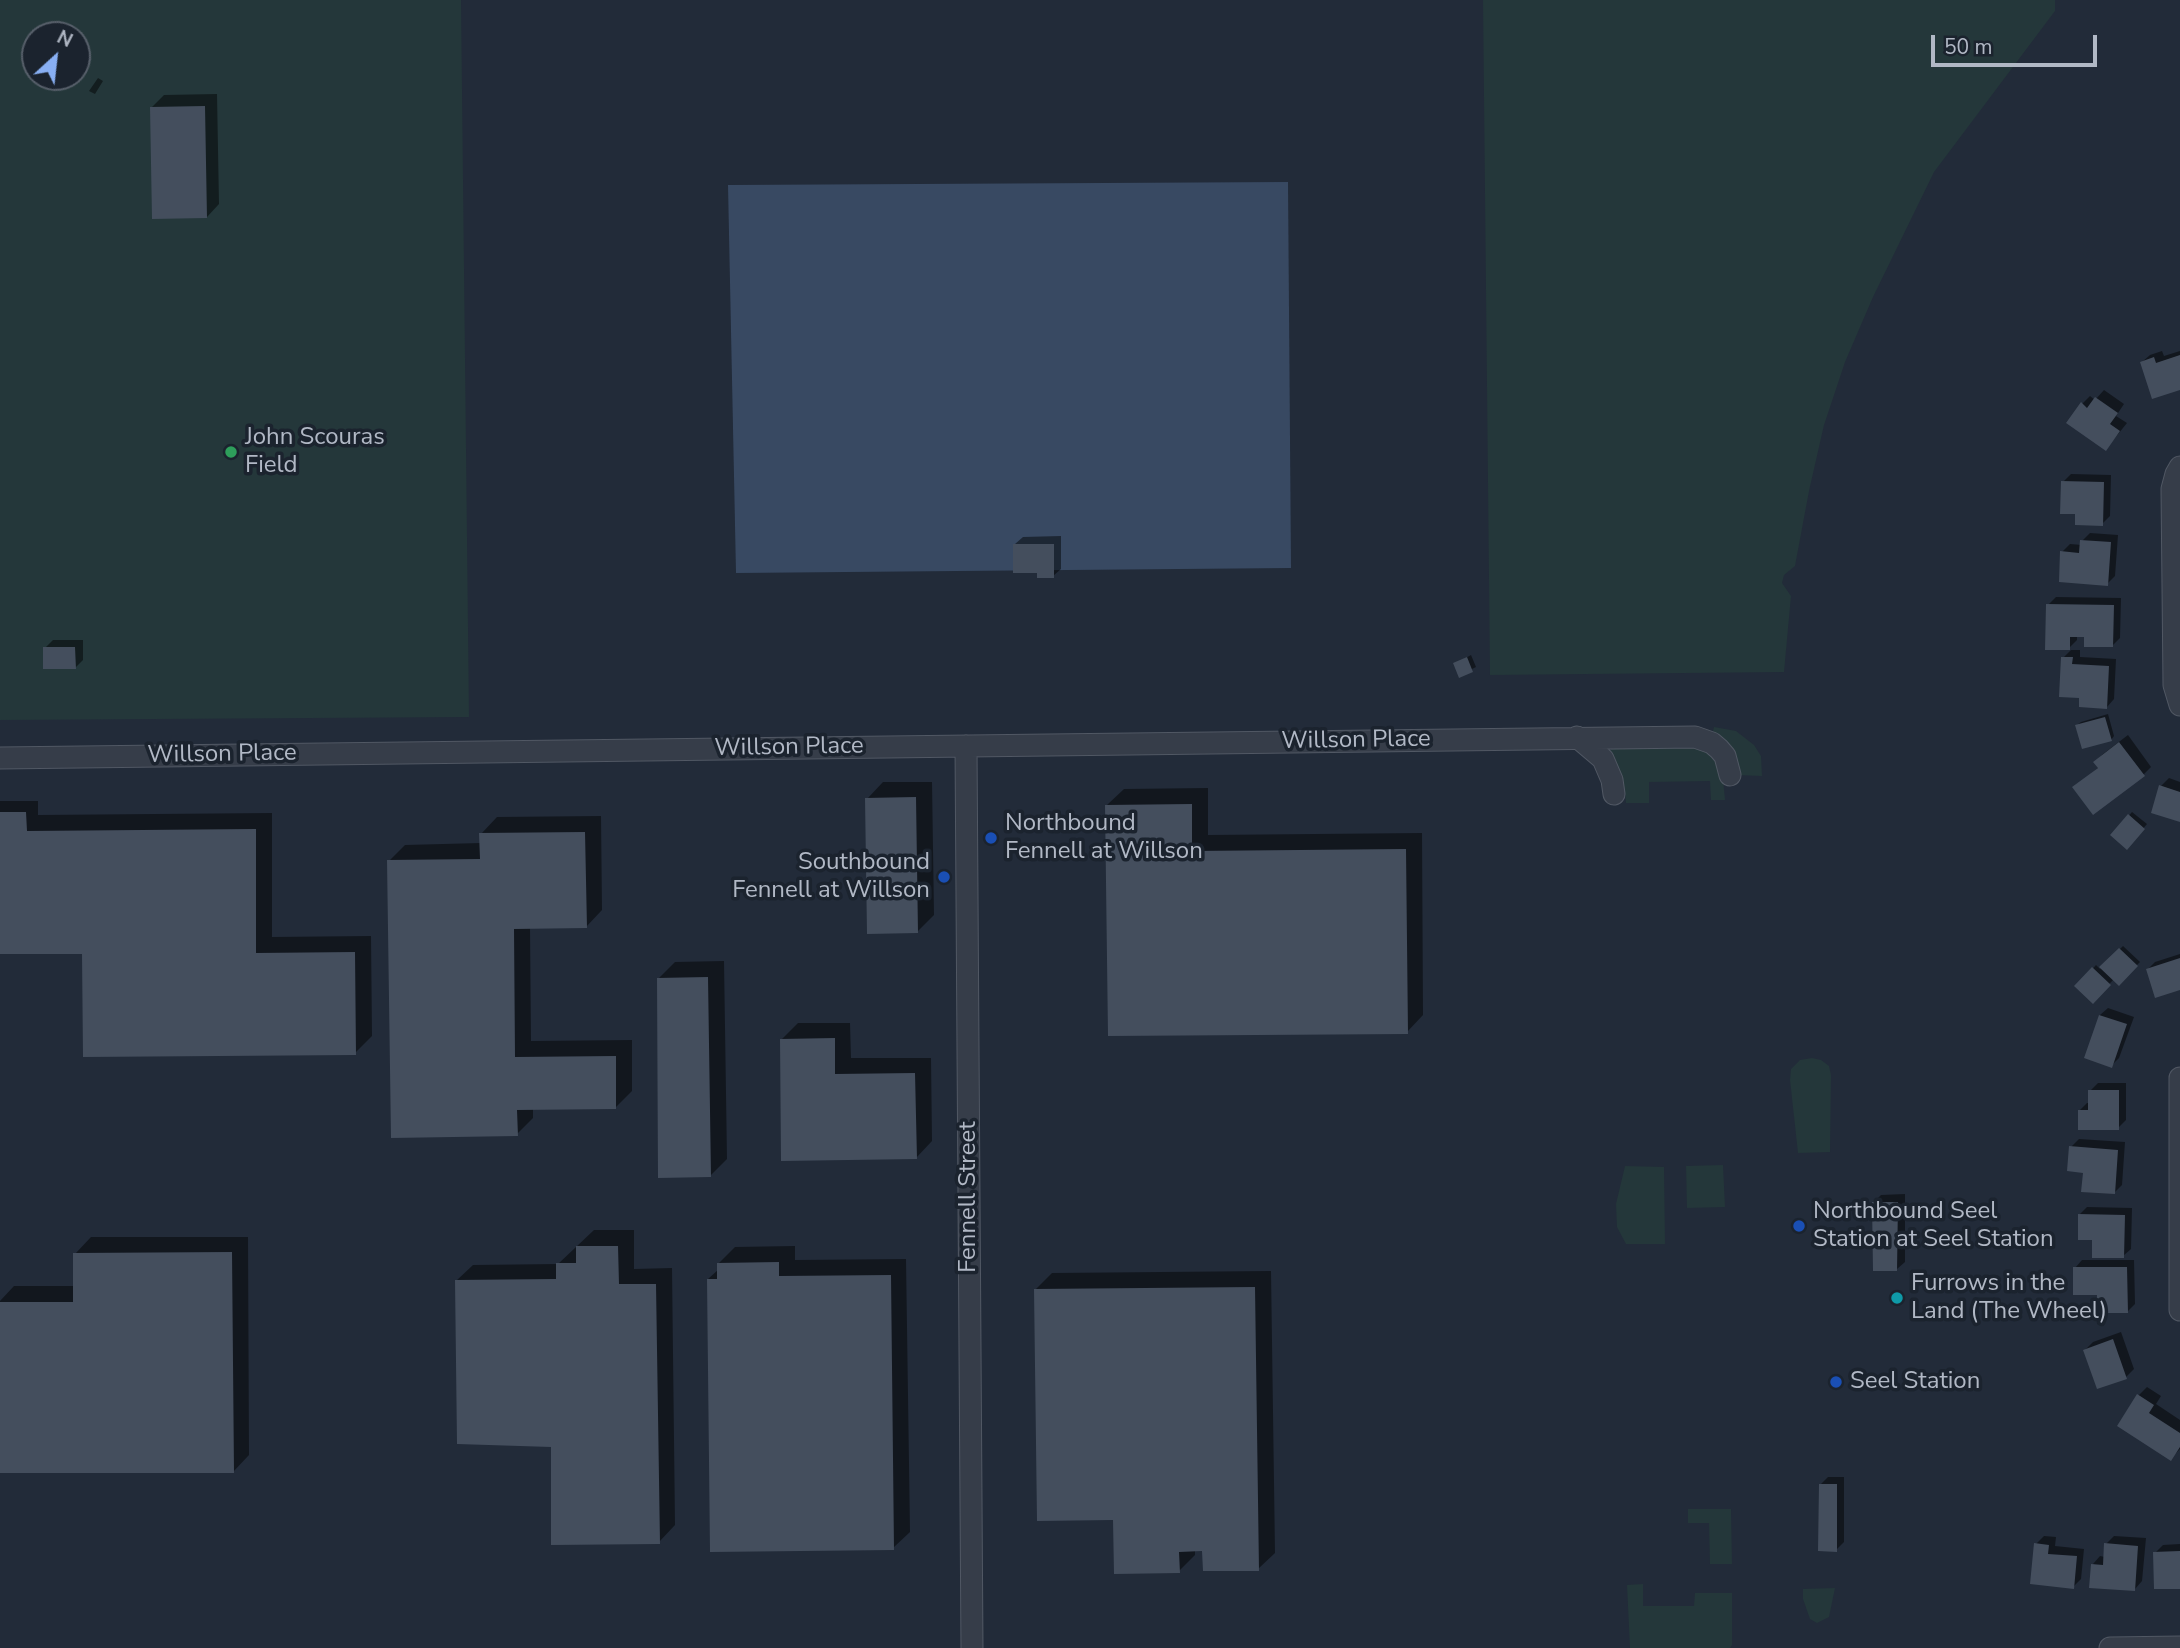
<!DOCTYPE html>
<html>
<head>
<meta charset="utf-8">
<style>
	body { margin:0 }
	#map { position:relative; width:2180px; height:1648px; overflow:hidden; background:#222b39; font-family:"Nunito Sans",sans-serif }
	canvas { display:block }
	.north { position:absolute; left:21px; top:21px; width:70px; height:70px; box-sizing:border-box; background:#1b232e; border:2px solid #575f6a; border-radius:50%; rotate:27deg; font-size:19px; font-weight:700; line-height:28px; text-align:center; color:#b1b8c5 }
	.north::after { content:''; display:block; margin:auto; width:24px; height:32px; background:#88aff3; clip-path:polygon(50% 0,100% 100%,50% 72%,0 100%) }
	.scale { position:absolute; left:1931px; top:35px; width:166px; height:32px; box-sizing:border-box; border:4px solid #b1b8c5; border-top:0; padding-left:9px; font-size:21px; line-height:24px; white-space:nowrap; color:#b1b8c5; -webkit-text-stroke:5px #1b232e; paint-order:stroke }
</style>
</head>
<body>
<div id="map">
<canvas width="2180" height="1648"></canvas>
<div class="north">N</div>
<div class="scale">50 m</div>
</div>
<script>
const context = document.querySelector('canvas').getContext('2d');
context.lineJoin = 'round';
function fillPath(path, color) { context.fillStyle = color; context.fill(path, 'evenodd'); }
const poly = rows => new Path2D(rows.map(r => 'M' + r).join(''));
function stroke(path, color, width, dash) { context.strokeStyle = color; context.lineWidth = width; context.lineCap = dash ? 'butt' : 'round'; context.setLineDash(dash || []); context.stroke(path); }
function drawText(font, color, halo, rows, align = 'center') {
  context.font = font + ' "Nunito Sans",sans-serif'; context.lineWidth = 7; context.setLineDash([]); context.textBaseline = 'middle'; context.strokeStyle = halo; context.fillStyle = color; for (const [text, x, y, turn = 0] of rows) {
    context.save(); context.translate(x, y); context.rotate((+turn || 0) * Math.PI / 180); context.textAlign = isNaN(turn) ? turn : align; if (halo) context.strokeText(text, 0, 0); context.fillText(text, 0, 0); context.restore();
  }
}
fillPath(poly([
	[0,0,461,0,469,717,0,720],
	[35,35,77,35,77,77,35,77],
	[1483,0,2055,0,2055,11,1934,172,1873,297,1845,362,1824,425,1809,491,1795,566,1784,575,1782,583,1791,596,1784,672,1490,675],
	[1714,727,1736,731,1754,745,1761,756,1762,776,1736,775,1732,748,1725,740,1713,731],
	[1615,744,1693,745,1709,752,1722,768,1725,800,1711,800,1710,781,1649,782,1649,803,1626,803,1625,793,1621,786,1620,772,1610,751],
	[1812,1058,1821,1060,1829,1066,1831,1075,1830,1152,1798,1153,1790,1080,1791,1069,1800,1060],
	[1723,1165,1725,1207,1687,1208,1686,1166],
	[1625,1166,1664,1167,1665,1244,1626,1244,1617,1227,1616,1204],
	[1688,1509,1731,1509,1732,1564,1710,1564,1709,1523,1688,1523],
	[1643,1584,1643,1606,1694,1606,1695,1593,1732,1593,1732,1645,1730,1648,1630,1648,1627,1585],
	[1835,1588,1829,1617,1817,1623,1810,1619,1803,1599,1803,1589]
]), '#24373a');
fillPath(poly([
	[1288,182,1291,568,736,573,728,185]
]), '#384962');
fillPath(poly([
	[98,78,103,81,95,94,89,91],
	[217,94,219,204,207,217,152,107,164,95],
	[2162,351,2164,356,2180,351,2180,388,2142,362,2150,355],
	[2104,390,2124,404,2116,416,2127,423,2106,449,2082,404,2090,396,2095,400],
	[2071,474,2111,475,2110,516,2102,524,2077,513,2063,482],
	[2090,533,2118,535,2115,576,2107,584,2062,552,2070,544,2082,545,2082,541],
	[1061,536,1061,569,1053,576,1015,544,1023,537],
	[2056,597,2121,598,2120,638,2112,646,2086,635,2077,635,2077,640,2069,648,2048,605],
	[53,640,83,640,83,660,75,668,45,648],
	[2071,650,2080,650,2080,657,2116,659,2114,699,2107,707,2081,697,2063,658],
	[1471,655,1476,667,1460,675,1455,664],
	[2108,714,2114,736,2111,740,2077,725,2081,722],
	[2128,735,2151,767,2144,774,2075,787,2099,767,2095,762,2103,754],
	[2169,778,2180,782,2180,821,2161,786],
	[883,782,932,782,934,915,917,932,867,799],
	[1208,788,1208,835,1422,833,1423,1015,1407,1032,1107,805,1124,789],
	[0,801,38,801,38,815,272,813,272,937,371,936,372,1036,355,1053,84,952,0,953],
	[2132,812,2147,824,2130,844,2112,835],
	[601,816,602,910,586,927,530,927,531,1041,632,1040,632,1091,616,1107,533,1108,533,1118,517,1134,389,861,405,845,481,843,481,834,497,817],
	[2123,946,2140,962,2119,983,2114,979,2093,1001,2077,986,2096,965,2100,969],
	[2180,954,2180,988,2147,970,2155,962],
	[724,961,727,1159,710,1176,658,979,675,962],
	[2108,1008,2134,1017,2119,1058,2111,1066,2086,1057,2100,1015],
	[798,1023,850,1023,851,1058,931,1058,932,1141,916,1158,781,1040],
	[2098,1083,2126,1083,2126,1120,2118,1128,2079,1111,2087,1103,2090,1103,2090,1091],
	[2079,1139,2125,1142,2122,1185,2114,1193,2085,1171,2071,1147],
	[1905,1194,1905,1262,1897,1269,1873,1203,1881,1195],
	[2087,1207,2132,1208,2131,1249,2123,1256,2094,1238,2079,1215],
	[594,1230,634,1230,634,1269,672,1268,675,1525,659,1542,553,1445,456,1281,473,1265,558,1264],
	[91,1237,248,1237,249,1455,233,1472,0,1472,0,1301,14,1286,75,1286,75,1254],
	[795,1246,795,1260,906,1259,910,1532,893,1548,708,1279,719,1269,719,1263,735,1247],
	[2082,1260,2134,1260,2135,1304,2127,1312,2098,1293,2075,1268],
	[1271,1271,1275,1553,1258,1569,1204,1550,1195,1550,1195,1555,1179,1571,1115,1518,1035,1290,1052,1273],
	[2121,1332,2134,1369,2126,1377,2085,1350,2093,1342],
	[2147,1387,2161,1396,2156,1404,2180,1420,2180,1449,2171,1458,2119,1425,2139,1395],
	[1828,1477,1844,1477,1844,1542,1836,1550,1820,1485],
	[2044,1536,2056,1537,2055,1546,2084,1549,2081,1579,2073,1587,2036,1544],
	[2114,1536,2146,1538,2142,1581,2135,1589,2093,1564,2100,1556,2105,1557,2106,1544],
	[2180,1544,2180,1587,2155,1553,2163,1545]
]), '#0007');
fillPath(poly([
	[205,106,207,218,152,219,150,107],
	[2180,355,2180,390,2152,399,2140,362,2154,357,2156,363],
	[2095,397,2118,413,2110,424,2120,431,2106,451,2066,423,2081,402,2087,408],
	[2061,481,2104,482,2103,526,2075,525,2075,514,2060,514],
	[2080,540,2111,542,2108,586,2059,582,2060,551,2079,553],
	[1013,544,1054,544,1054,578,1037,578,1037,573,1013,573],
	[2046,604,2114,605,2113,647,2084,647,2084,637,2070,637,2070,650,2045,650],
	[43,647,75,647,76,669,43,669],
	[1467,657,1473,672,1459,678,1453,663],
	[2061,657,2073,657,2072,664,2109,666,2107,709,2079,707,2079,698,2059,697],
	[2105,717,2112,741,2082,749,2075,725],
	[2119,742,2145,776,2093,815,2072,787,2098,768,2093,762],
	[2159,785,2180,792,2180,822,2151,813],
	[916,797,918,933,867,934,865,798],
	[1192,804,1192,851,1406,849,1408,1034,1108,1036,1105,805],
	[0,812,26,812,27,831,256,829,256,953,355,952,356,1055,83,1057,82,954,0,954],
	[2128,814,2145,829,2127,850,2110,835],
	[585,832,587,928,514,929,515,1057,616,1056,616,1109,517,1110,518,1136,391,1138,387,860,480,859,479,833],
	[2119,948,2138,966,2119,986,2099,967],
	[2180,958,2180,990,2155,998,2146,969],
	[2092,967,2111,985,2093,1004,2074,986],
	[708,977,711,1177,658,1178,657,978],
	[2099,1015,2127,1024,2112,1068,2084,1058],
	[835,1038,835,1074,915,1073,917,1159,781,1161,780,1039],
	[2088,1090,2119,1090,2119,1130,2078,1130,2078,1110,2088,1110],
	[2069,1146,2118,1150,2115,1194,2081,1192,2083,1173,2067,1171],
	[1872,1202,1898,1202,1897,1271,1873,1271],
	[2078,1214,2125,1215,2124,1258,2092,1258,2092,1240,2078,1240],
	[576,1246,618,1246,619,1284,656,1284,660,1544,551,1545,551,1447,457,1444,455,1280,556,1279,556,1263,576,1263],
	[232,1252,234,1473,0,1473,0,1302,73,1302,73,1253],
	[779,1262,779,1276,891,1275,894,1550,710,1552,707,1279,717,1279,717,1263],
	[2073,1267,2127,1267,2128,1313,2096,1313,2097,1295,2073,1295],
	[1255,1287,1259,1571,1203,1571,1202,1551,1179,1552,1180,1573,1114,1574,1113,1520,1037,1521,1034,1289],
	[2113,1339,2127,1379,2097,1389,2083,1350],
	[2137,1394,2154,1405,2149,1413,2180,1433,2180,1447,2171,1461,2117,1426],
	[1819,1484,1837,1484,1837,1552,1818,1551],
	[2034,1543,2049,1545,2048,1554,2077,1556,2074,1589,2030,1584],
	[2104,1543,2138,1546,2135,1591,2089,1588,2091,1564,2103,1565],
	[2180,1551,2180,1589,2154,1589,2153,1552]
]), '#444e5d');
const street = poly([
	[2180,467,2176,474,2172,489,2174,685,2180,705],
	[1577,737,1603,759,1612,780,1614,794],
	[966,746,972,1648],
	[0,758,1695,737,1712,743,1719,749,1725,756,1730,775],
	[2180,1078,2180,1310],
	[2110,1648,2180,1647]
]);
stroke(street, '#515864', 23);
stroke(street, '#363d49', 21);
for (const [x, y, r, color] of [
	[231,452,7,"#2e9e5b"],
	[991,838,7,"#1a4fb4"],
	[944,877,7,"#1a4fb4"],
	[1799,1226,7,"#1a4fb4"],
	[1897,1298,7,"#0f9aa8"],
	[1836,1382,7,"#1a4fb4"]
]) { const dot = new Path2D(); dot.arc(x, y, r, 0, 2 * Math.PI); context.fillStyle = color; context.fill(dot); stroke(dot, '#1b232e', 2.5); }
drawText('24px', '#b1b8c5', '#1b232e', [
	["John Scouras",245,438],
	["Field",245,466],
	["Northbound",1005,824],
	["Fennell at Willson",1005,852],
	["Southbound",930,863,"right"],
	["Fennell at Willson",930,891,"right"],
	["Northbound Seel",1813,1212],
	["Station at Seel Station",1813,1240],
	["Furrows in the",1911,1284],
	["Land (The Wheel)",1911,1312],
	["Seel Station",1850,1382]
], 'left');
drawText('24px', '#b1b8c5', '#1b232e', [
	["Willson Place",1356,741,-1],
	["Willson Place",789,748,-1],
	["Willson Place",222,755,-1],
	["Fennell Street",969,1197,-90]
]);
</script>
</body>
</html>
